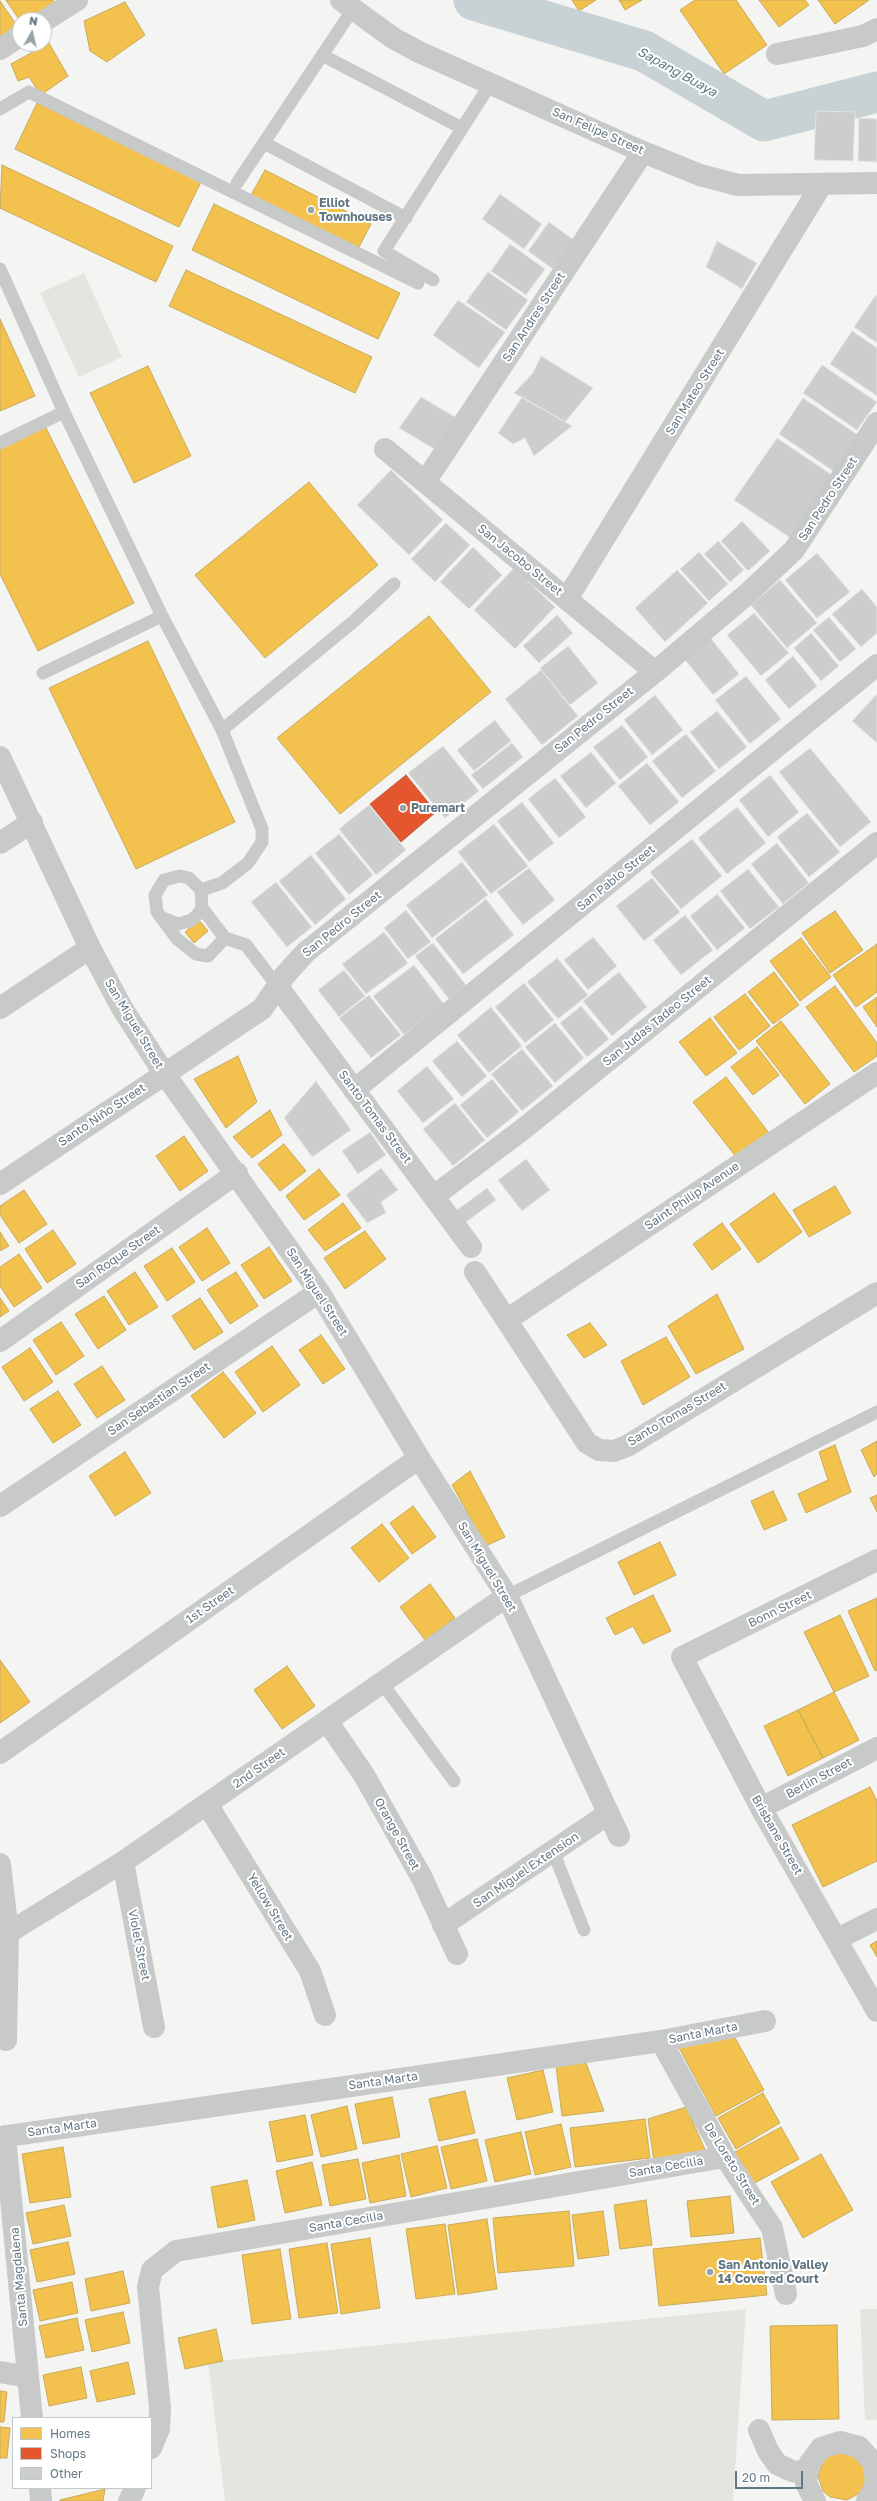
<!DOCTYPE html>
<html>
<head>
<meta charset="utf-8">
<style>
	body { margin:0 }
	#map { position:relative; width:877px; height:2501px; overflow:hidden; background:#f4f4f2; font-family:"Golos Text",sans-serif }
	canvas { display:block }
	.legend { position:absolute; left:12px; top:2417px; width:140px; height:72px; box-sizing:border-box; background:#fff; border:1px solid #c1c9cd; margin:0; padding:5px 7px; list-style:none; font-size:12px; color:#637783 }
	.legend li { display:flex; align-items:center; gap:8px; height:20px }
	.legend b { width:20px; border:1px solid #c1c9cd }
	.north { position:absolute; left:12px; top:12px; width:40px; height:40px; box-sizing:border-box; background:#fff; border:1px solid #c1c9cd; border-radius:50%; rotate:8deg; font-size:11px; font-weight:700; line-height:16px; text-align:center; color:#637783 }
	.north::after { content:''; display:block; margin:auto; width:14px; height:18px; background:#96a3aa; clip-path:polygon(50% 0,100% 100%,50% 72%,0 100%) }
	.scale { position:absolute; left:735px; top:2471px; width:68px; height:18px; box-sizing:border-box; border:2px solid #637783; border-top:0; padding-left:5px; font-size:12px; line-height:14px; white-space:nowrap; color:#637783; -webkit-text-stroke:3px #fff; paint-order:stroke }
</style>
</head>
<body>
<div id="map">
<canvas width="877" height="2501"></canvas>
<ul class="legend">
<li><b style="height:11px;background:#f2c14e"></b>Homes</li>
<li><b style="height:11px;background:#e4572e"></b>Shops</li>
<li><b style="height:11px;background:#cccece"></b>Other</li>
</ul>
<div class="north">N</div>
<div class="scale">20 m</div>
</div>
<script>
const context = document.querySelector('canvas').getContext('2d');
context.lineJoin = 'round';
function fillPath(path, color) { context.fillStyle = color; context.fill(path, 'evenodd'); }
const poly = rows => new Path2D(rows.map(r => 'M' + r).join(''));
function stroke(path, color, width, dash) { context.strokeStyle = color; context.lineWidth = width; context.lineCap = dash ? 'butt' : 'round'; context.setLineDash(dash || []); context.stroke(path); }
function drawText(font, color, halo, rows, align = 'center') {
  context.font = font + ' "Golos Text",sans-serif'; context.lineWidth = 4; context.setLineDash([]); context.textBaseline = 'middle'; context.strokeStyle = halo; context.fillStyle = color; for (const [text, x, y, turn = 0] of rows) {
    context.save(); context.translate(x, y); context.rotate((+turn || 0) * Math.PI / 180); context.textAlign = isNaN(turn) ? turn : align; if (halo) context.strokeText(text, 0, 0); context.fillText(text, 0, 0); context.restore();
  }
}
fillPath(poly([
	[84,273,122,357,79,377,40,293],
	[746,2309,733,2501,225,2501,208,2362],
	[860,2309,877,2309,877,2420,865,2420]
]), '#e3e6df');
const homes = poly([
	[6,0,53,0,56,4,33,20,20,21,6,0],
	[572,0,596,0,579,11,572,0],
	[619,0,642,0,625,10,619,0],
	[695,0,736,0,767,45,724,74,680,10,695,0],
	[759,0,805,0,809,5,779,27,759,0],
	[818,0,869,0,835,24,818,0],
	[0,1,18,27,0,39,0,1],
	[125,2,145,35,107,62,90,51,84,21,125,2],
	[49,43,68,76,41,95,29,77,18,81,11,64,49,43],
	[37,103,201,182,179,227,15,149,37,103],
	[2,165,173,246,156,282,0,208,2,165],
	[265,170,371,224,358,249,251,195,265,170],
	[214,204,400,293,378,339,192,250,214,204],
	[186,270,372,357,355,393,169,306,186,270],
	[0,319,35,396,0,411,0,319],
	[148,366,191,456,134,483,90,393,148,366],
	[44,424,134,603,38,651,0,574,0,446,44,424],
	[309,482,378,565,265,658,195,575,309,482],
	[429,616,491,692,340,814,277,738,429,616],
	[148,641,235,822,136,869,49,688,148,641],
	[835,911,863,950,830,973,802,933,835,911],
	[199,920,208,931,194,943,185,932,199,920],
	[801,938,831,977,800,1001,770,961,801,938],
	[877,944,877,992,856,1007,833,975,877,944],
	[774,972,799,1005,773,1024,748,992,774,972],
	[835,986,877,1043,877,1056,854,1072,806,1007,835,986],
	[745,994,770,1026,739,1050,714,1017,745,994],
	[877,997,877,1027,863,1007,877,997],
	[710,1018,737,1053,706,1076,679,1042,710,1018],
	[781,1021,830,1084,805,1104,756,1041,781,1021],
	[757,1047,779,1075,753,1095,731,1067,757,1047],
	[238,1056,257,1102,226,1128,194,1079,238,1056],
	[726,1077,769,1133,737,1158,693,1102,726,1077],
	[270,1110,282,1135,252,1158,233,1137,270,1110],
	[184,1136,208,1171,180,1191,156,1156,184,1136],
	[284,1144,306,1171,280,1191,258,1164,284,1144],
	[319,1169,340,1195,304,1220,286,1196,319,1169],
	[835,1186,851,1213,809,1237,793,1210,835,1186],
	[24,1190,47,1224,19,1243,0,1215,0,1206,24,1190],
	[774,1193,802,1232,758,1263,730,1224,774,1193],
	[343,1203,361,1228,325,1251,308,1230,343,1203],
	[722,1223,741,1249,712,1270,693,1244,722,1223],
	[207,1228,230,1263,202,1281,179,1247,207,1228],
	[53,1230,76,1264,47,1283,25,1249,53,1230],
	[365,1231,386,1259,345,1289,324,1258,365,1231],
	[0,1232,9,1246,0,1251,0,1232],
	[269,1247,292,1281,264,1299,241,1265,269,1247],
	[172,1248,195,1282,167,1301,144,1266,172,1248],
	[19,1254,42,1288,14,1307,0,1286,0,1267,19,1254],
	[135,1272,158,1307,129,1325,107,1291,135,1272],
	[236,1272,258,1306,230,1324,207,1290,236,1272],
	[717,1294,744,1349,696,1374,668,1326,717,1294],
	[104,1296,126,1330,98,1349,75,1314,104,1296],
	[0,1298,9,1311,0,1317,0,1298],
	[200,1298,223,1332,194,1350,172,1316,200,1298],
	[61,1322,84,1356,56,1375,33,1340,61,1322],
	[590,1323,607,1345,584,1358,567,1335,590,1323],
	[321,1335,345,1369,323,1384,299,1350,321,1335],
	[666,1337,690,1377,643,1405,621,1361,666,1337],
	[272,1346,300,1385,263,1412,235,1372,272,1346],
	[30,1348,53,1382,24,1401,2,1367,30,1348],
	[102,1366,125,1400,97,1418,74,1384,102,1366],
	[223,1372,256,1413,224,1438,191,1396,223,1372],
	[58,1391,81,1425,53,1443,30,1409,58,1391],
	[877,1441,877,1474,874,1477,861,1450,877,1441],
	[835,1445,851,1492,806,1513,798,1494,828,1480,819,1452,835,1445],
	[125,1452,151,1493,115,1516,89,1476,125,1452],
	[470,1471,505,1537,486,1546,452,1485,470,1471],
	[773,1491,787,1520,764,1530,751,1501,773,1491],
	[877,1495,877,1512,870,1498,877,1495],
	[413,1506,436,1537,412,1554,390,1523,413,1506],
	[382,1524,409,1558,379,1582,351,1548,382,1524],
	[660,1542,676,1575,634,1595,618,1562,660,1542],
	[430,1584,455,1618,425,1640,400,1607,430,1584],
	[653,1595,671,1631,643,1644,633,1626,615,1635,606,1618,653,1595],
	[877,1598,877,1670,875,1671,848,1611,877,1598],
	[840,1615,869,1676,834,1692,804,1632,840,1615],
	[0,1660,30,1702,0,1723,0,1660],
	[287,1666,315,1706,282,1729,254,1690,287,1666],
	[834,1692,859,1740,823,1758,798,1710,834,1692],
	[798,1710,823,1758,788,1776,764,1726,798,1710],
	[870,1787,877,1801,877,1861,823,1887,792,1825,870,1787],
	[877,1941,877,1957,870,1945,877,1941],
	[733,2034,764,2090,716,2116,678,2046,733,2034],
	[586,2063,604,2111,562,2116,556,2066,586,2063],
	[543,2070,553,2112,517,2120,507,2078,543,2070],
	[465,2091,475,2133,439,2141,429,2099,465,2091],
	[763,2093,780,2123,736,2149,718,2118,763,2093],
	[392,2097,400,2137,363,2144,355,2104,392,2097],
	[347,2106,357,2149,321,2157,311,2115,347,2106],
	[686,2107,707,2154,654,2162,648,2119,686,2107],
	[305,2115,313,2155,277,2162,269,2122,305,2115],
	[645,2119,650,2158,575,2167,570,2128,645,2119],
	[561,2124,571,2167,535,2175,525,2132,561,2124],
	[781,2127,799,2159,751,2185,733,2153,781,2127],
	[521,2132,531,2174,495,2182,485,2140,521,2132],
	[477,2139,487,2181,451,2189,441,2147,477,2139],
	[437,2146,447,2188,411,2197,401,2154,437,2146],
	[63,2147,71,2197,30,2203,22,2154,63,2147],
	[821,2154,853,2210,803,2238,771,2182,821,2154],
	[399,2155,406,2196,370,2203,362,2163,399,2155],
	[358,2159,366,2199,330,2206,322,2165,358,2159],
	[312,2162,322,2205,285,2213,276,2171,312,2162],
	[247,2180,255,2220,218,2228,211,2187,247,2180],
	[730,2196,734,2233,691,2237,687,2201,730,2196],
	[646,2200,652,2245,620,2249,614,2205,646,2200],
	[64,2205,71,2236,33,2244,26,2213,64,2205],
	[569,2211,574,2266,498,2273,493,2218,569,2211],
	[603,2211,609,2255,578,2259,572,2215,603,2211],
	[487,2219,497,2289,458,2295,448,2225,487,2219],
	[445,2224,455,2294,416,2299,406,2229,445,2224],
	[370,2238,380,2308,341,2314,331,2244,370,2238],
	[760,2238,767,2295,659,2306,653,2249,760,2238],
	[68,2242,75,2274,37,2282,30,2250,68,2242],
	[327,2243,338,2313,299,2318,289,2249,327,2243],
	[280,2249,291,2319,252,2324,242,2255,280,2249],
	[123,2271,130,2303,91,2311,85,2279,123,2271],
	[72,2282,78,2313,40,2321,33,2290,72,2282],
	[123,2312,130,2343,92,2352,85,2320,123,2312],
	[77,2318,84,2350,46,2358,39,2326,77,2318],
	[837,2325,839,2419,772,2420,770,2326,837,2325],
	[216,2329,223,2361,185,2369,178,2338,216,2329],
	[128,2362,135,2394,97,2402,90,2371,128,2362],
	[81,2367,87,2398,49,2406,43,2375,81,2367],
	[0,2391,7,2392,4,2422,0,2422,0,2391],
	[0,2427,10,2428,7,2458,0,2458,0,2427],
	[842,2451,863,2460,866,2485,862,2492,847,2500,830,2497,823,2491,818,2476,823,2462,828,2456,842,2451],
	[105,2489,103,2501,60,2501,60,2500,105,2489]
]);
fillPath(homes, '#f2c14e');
stroke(homes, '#c7ab5e', 1);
const shops = poly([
	[406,775,436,812,401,842,370,804,406,775]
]);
fillPath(shops, '#e4572e');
stroke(shops, '#bd6148', 1);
stroke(poly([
	[474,0,644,51,764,121,877,92]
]), '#c8d2d4', 41);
const building = poly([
	[816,111,855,112,853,161,814,160,816,111],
	[859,118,877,119,877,162,858,161,859,118],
	[500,194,542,224,524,249,482,219,500,194],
	[549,222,574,240,553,269,528,251,549,222],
	[717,241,757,263,742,289,706,267,717,241],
	[510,244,545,269,526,295,491,271,510,244],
	[488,272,528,300,506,330,466,302,488,272],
	[876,295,877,296,877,343,854,327,876,295],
	[458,300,505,332,479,368,433,335,458,300],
	[852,331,877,348,877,396,830,364,852,331],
	[541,356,593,388,565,422,514,393,533,373,541,356],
	[822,365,877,402,857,430,803,393,822,365],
	[421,397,455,417,436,450,399,428,421,397],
	[522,397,572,426,534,456,525,438,513,444,498,433,522,397],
	[803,398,861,437,836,473,779,434,803,398],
	[777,438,838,479,795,541,734,500,777,438],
	[391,470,443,520,409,555,357,505,391,470],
	[742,521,770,551,748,571,721,541,742,521],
	[446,523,470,545,435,582,411,559,446,523],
	[718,541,744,570,730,582,704,554,718,541],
	[473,547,502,575,469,609,440,582,473,547],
	[699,552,728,584,709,601,680,569,699,552],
	[817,553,850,592,817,618,785,580,817,553],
	[514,568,555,607,515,649,474,610,514,568],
	[677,570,708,603,665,642,635,608,677,570],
	[780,580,817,623,787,648,751,605,780,580],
	[862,589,877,607,877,633,861,647,832,614,862,589],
	[754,613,789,653,761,676,727,635,754,613],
	[557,615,573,633,539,663,523,646,557,615],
	[829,617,856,649,840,662,813,630,829,617],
	[811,633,839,666,821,681,794,648,811,633],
	[709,636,739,674,713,695,683,657,709,636],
	[568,646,598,683,570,705,540,668,568,646],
	[793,656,817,686,789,709,765,680,793,656],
	[541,670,578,716,542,745,505,699,541,670],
	[746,676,781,719,750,744,715,700,746,676],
	[877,694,877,743,852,721,877,694],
	[655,695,683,730,652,755,624,720,655,695],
	[717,711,747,747,719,769,690,732,717,711],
	[495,720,511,741,474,771,457,750,495,720],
	[622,725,648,757,620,780,593,747,622,725],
	[686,734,716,771,682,798,652,761,686,734],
	[512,743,523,757,483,789,471,775,512,743],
	[443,746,479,791,445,818,408,773,443,746],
	[810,748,871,822,840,847,779,772,810,748],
	[591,752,616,783,586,808,560,776,591,752],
	[647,763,679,802,650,825,618,786,647,763],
	[770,775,799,812,768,837,739,800,770,775],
	[555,778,586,817,559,838,528,799,555,778],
	[522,802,554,843,529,862,497,821,522,802],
	[369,805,406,850,376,875,339,829,369,805],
	[737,807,766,843,727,874,698,838,737,807],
	[807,813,840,852,809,877,777,837,807,813],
	[494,824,528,866,491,894,458,852,494,824],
	[339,834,373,875,349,895,315,853,339,834],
	[692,839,722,876,681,909,650,872,692,839],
	[777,843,809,883,783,904,751,864,777,843],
	[311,855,346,899,315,925,279,881,311,855],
	[462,862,488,895,432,938,406,905,462,862],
	[529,868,555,900,523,925,497,892,529,868],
	[748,869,779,907,750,929,720,891,748,869],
	[652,878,680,912,644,941,616,906,652,878],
	[276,882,312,927,287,947,251,902,276,882],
	[717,894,745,928,717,950,690,916,717,894],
	[486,899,514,935,463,974,435,939,486,899],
	[406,910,431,942,408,959,384,928,406,910],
	[685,915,713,950,681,975,653,940,685,915],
	[384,932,408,963,366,994,342,964,384,932],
	[593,937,617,966,588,990,564,960,593,937],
	[433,943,466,985,449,999,415,956,433,943],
	[557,958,588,995,558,1019,527,982,557,958],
	[414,965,444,1004,404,1035,373,996,414,965],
	[344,970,365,996,339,1017,318,990,344,970],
	[619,972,647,1007,612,1036,583,1001,619,972],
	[524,983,554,1020,525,1043,495,1007,524,983],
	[369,995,401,1035,371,1058,339,1018,369,995],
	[581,1006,609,1039,587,1057,560,1023,581,1006],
	[491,1007,522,1046,489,1073,457,1035,491,1007],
	[555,1023,584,1058,555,1083,525,1047,555,1023],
	[457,1041,487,1076,462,1097,432,1061,457,1041],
	[522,1049,553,1086,522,1111,491,1074,522,1049],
	[427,1066,454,1099,423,1123,397,1091,427,1066],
	[492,1079,519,1112,487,1138,460,1105,492,1079],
	[316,1081,351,1130,312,1157,284,1118,316,1081],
	[455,1103,485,1140,453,1166,423,1129,455,1103],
	[370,1132,386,1155,358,1174,342,1151,370,1132],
	[526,1159,550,1190,522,1211,498,1180,526,1159],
	[381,1168,398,1190,381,1202,386,1213,367,1223,346,1195,381,1168],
	[487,1188,496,1200,462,1225,453,1213,487,1188]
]);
fillPath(building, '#cccece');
stroke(building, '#e3e3e2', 1);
stroke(poly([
	[322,55,462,128],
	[0,109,29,92,418,283],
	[264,143,406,218],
	[237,183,353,9],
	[0,269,64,412,162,616,222,730,262,829,262,842,248,863,222,883,201,890],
	[433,280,384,251,491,83],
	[0,443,64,412],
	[43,673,162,616],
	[222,730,354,621,394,584],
	[202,908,225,938,246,945,278,987],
	[163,918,178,924,192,920,198,914,202,908,201,890,189,878,180,876,164,880,155,895,157,912,177,939,196,954,208,956,225,938],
	[507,1596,877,1412],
	[382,1683,454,1781],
	[553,1851,584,1930]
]), '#c8caca', 13);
stroke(poly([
	[341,0,393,38,419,52,643,152,700,175,738,185,877,183],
	[44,21,77,0],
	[0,49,20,36],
	[777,54,863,36,877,29],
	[385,449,655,672],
	[425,482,643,152],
	[567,599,822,184],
	[0,757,90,948,122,1008,164,1073,319,1292,419,1458,507,1596,619,1836],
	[0,843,32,822],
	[278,987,471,1247],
	[0,1008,90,948],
	[354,1090,877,665],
	[0,1184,262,1009,285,975,306,952,655,672,746,595,794,550,877,423],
	[434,1196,522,1130,877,843],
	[475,1272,587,1443,599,1450,614,1451,627,1446,877,1293],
	[508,1319,877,1073],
	[0,1341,237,1173],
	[0,1506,319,1292],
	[877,1560,682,1657,761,1808,877,2011],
	[327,1721,364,1775,422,1878,457,1954],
	[0,1753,419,1458],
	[207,1804,310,1971,325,2015],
	[761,1808,877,1748],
	[123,1862,154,2027],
	[0,1864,8,1933,6,2040],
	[443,1925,608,1814],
	[8,1933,123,1862,507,1596],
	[837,1939,877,1919],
	[661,2041,725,2157,772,2228,786,2294],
	[5,2136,32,2418],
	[0,2137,661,2041,765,2021],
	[0,2372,28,2377],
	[759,2430,768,2451,777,2464,792,2471,806,2473],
	[151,2448,159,2429,160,2408,148,2287,152,2270,176,2251,725,2157],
	[40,2488,41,2501],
	[129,2501,135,2488],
	[815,2501,806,2483,809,2464,821,2448,840,2442,859,2447,873,2462,876,2481,873,2491,867,2501]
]), '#c8caca', 22);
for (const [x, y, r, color] of [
	[311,210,4,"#96a3aa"],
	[403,808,4,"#96a3aa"],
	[710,2272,4,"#96a3aa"]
]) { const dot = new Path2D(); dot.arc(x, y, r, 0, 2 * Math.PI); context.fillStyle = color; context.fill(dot); stroke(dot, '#fff', 1.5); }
drawText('12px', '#637783', '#fff', [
	["San Felipe Street",598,131,24],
	["San Andres Street",534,317,-57],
	["San Mateo Street",695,392,-58],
	["San Pedro Street",828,499,-57],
	["San Jacobo Street",520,560,39],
	["San Pedro Street",594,720,-39],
	["San Pablo Street",616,878,-39],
	["San Pedro Street",342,924,-39],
	["San Judas Tadeo Street",657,1021,-39],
	["San Miguel Street",134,1024,59],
	["Santo Niño Street",102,1115,-34],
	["Santo Tomas Street",375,1117,53],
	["Saint Philip Avenue",692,1196,-34],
	["San Roque Street",118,1257,-35],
	["San Miguel Street",317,1292,57],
	["San Sebastian Street",159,1399,-34],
	["Santo Tomas Street",677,1414,-31],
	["San Miguel Street",487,1567,59],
	["1st Street",210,1605,-35],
	["Bonn Street",780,1609,-26],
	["2nd Street",259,1768,-35],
	["Berlin Street",819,1778,-28],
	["Orange Street",397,1834,61],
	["Brisbane Street",777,1835,60],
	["San Miguel Extension",526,1870,-34],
	["Yellow Street",270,1907,59],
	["Violet Street",139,1945,79],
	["Santa Marta",703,2033,-11],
	["Santa Marta",383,2081,-8],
	["Santa Marta",62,2128,-8],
	["De Loreto Street",732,2164,58],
	["Santa Cecilia",666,2167,-10],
	["Santa Cecilia",346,2222,-10],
	["Santa Magdalena",19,2277,-95]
]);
drawText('bold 12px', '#637783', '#fff', [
	["Elliot",319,203],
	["Townhouses",319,217],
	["Puremart",411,808],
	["San Antonio Valley",718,2265],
	["14 Covered Court",718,2279]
], 'left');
drawText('italic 13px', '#5f7a80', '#fff', [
	["Sapang Buaya",677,72,29]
]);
</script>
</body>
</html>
